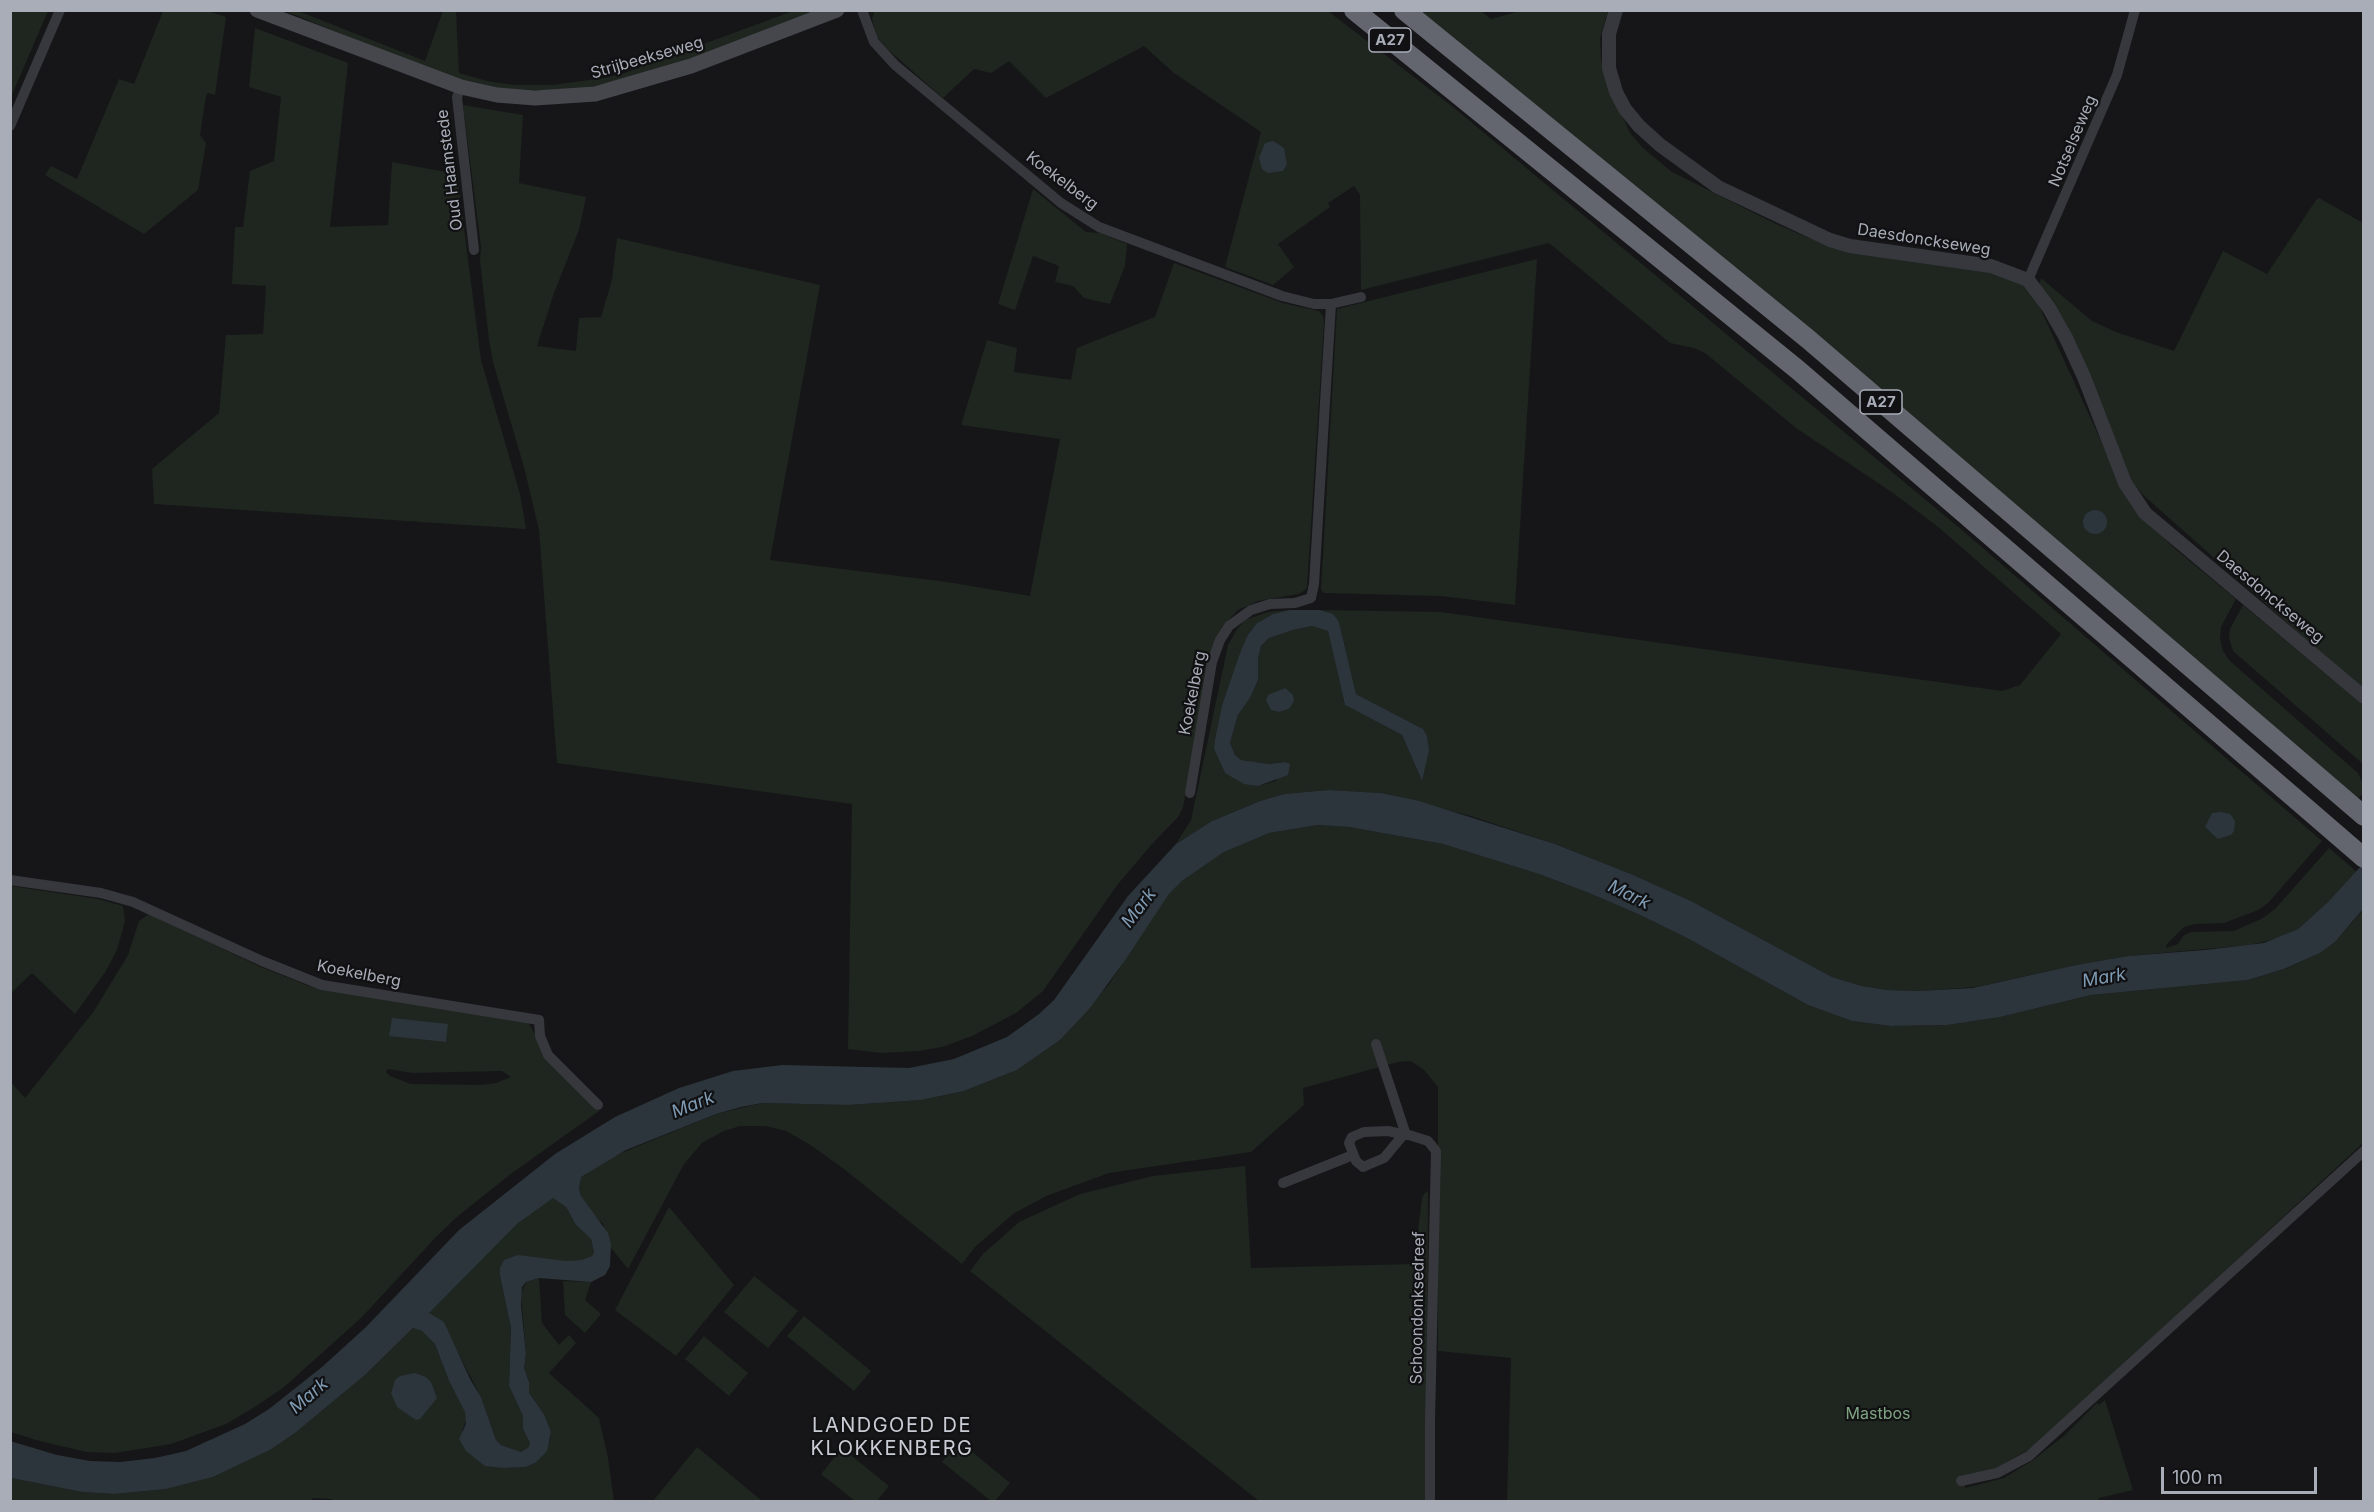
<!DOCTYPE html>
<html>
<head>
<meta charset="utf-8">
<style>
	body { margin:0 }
	#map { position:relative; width:2374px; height:1512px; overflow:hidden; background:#161618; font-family:Inter,sans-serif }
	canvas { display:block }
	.frame { position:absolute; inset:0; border:12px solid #a8adb8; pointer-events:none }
	.scale { position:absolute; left:2161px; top:1467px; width:156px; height:27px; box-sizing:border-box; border:3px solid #a8adb8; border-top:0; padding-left:8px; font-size:18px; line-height:21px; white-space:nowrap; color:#a8adb8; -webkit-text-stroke:4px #111113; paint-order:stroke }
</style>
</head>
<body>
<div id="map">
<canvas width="2374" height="1512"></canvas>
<div class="frame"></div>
<div class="scale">100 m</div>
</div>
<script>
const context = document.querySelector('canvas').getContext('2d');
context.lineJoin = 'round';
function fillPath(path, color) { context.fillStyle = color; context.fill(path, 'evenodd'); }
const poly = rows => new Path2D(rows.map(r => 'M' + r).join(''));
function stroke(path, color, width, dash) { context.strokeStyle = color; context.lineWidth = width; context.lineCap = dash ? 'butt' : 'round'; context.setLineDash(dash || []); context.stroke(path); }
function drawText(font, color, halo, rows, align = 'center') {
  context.font = font + ' Inter,sans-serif'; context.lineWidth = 4.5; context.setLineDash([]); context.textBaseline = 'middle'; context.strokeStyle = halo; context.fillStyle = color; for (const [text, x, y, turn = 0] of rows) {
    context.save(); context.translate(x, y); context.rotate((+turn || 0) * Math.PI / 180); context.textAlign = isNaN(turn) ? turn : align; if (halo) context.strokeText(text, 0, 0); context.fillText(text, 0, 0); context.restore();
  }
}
fillPath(poly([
	[11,10,48,11,11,97,10,11],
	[878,10,1328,11,1453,107,1962,530,2322,841,2269,902,2258,910,2224,923,2195,924,2184,927,2166,945,2167,948,2178,944,2184,935,2191,932,2234,931,2263,918,2275,909,2329,848,2357,872,2328,902,2298,929,2275,939,2249,945,2128,956,2076,965,1976,987,1918,991,1887,990,1862,986,1832,977,1691,901,1631,874,1555,844,1471,816,1381,793,1329,790,1284,794,1260,801,1212,821,1176,844,1191,820,1228,645,1237,629,1245,620,1268,612,1289,610,1273,614,1257,623,1247,636,1222,705,1215,739,1214,749,1225,773,1258,786,1276,781,1285,762,1269,764,1241,760,1235,755,1230,743,1238,715,1250,698,1258,680,1258,658,1261,646,1269,638,1293,630,1312,626,1328,631,1345,705,1402,735,1421,779,1423,729,1356,694,1339,622,1333,614,1320,610,1441,612,2002,691,2020,685,2061,634,1937,526,1893,493,1796,428,1705,353,1694,348,1670,343,1549,243,1361,290,1360,195,1354,186,1328,203,1330,207,1278,244,1294,267,1273,285,1225,267,1261,132,1174,73,1144,46,1046,98,1009,61,991,73,974,69,943,98,885,47,877,37,872,19,874,12],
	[1285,688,1289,709,1279,712,1271,710,1268,696],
	[163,11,208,11,226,17,215,95,208,93,206,96,200,135,206,143,198,190,144,234,45,175,51,166,77,179,119,79,134,84],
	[285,11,298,11,425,61,443,11,456,11,459,73,487,81,514,85,552,85,604,78,625,73,793,11,815,12,680,63,592,87,558,91,487,88,440,74],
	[1417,11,1481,11,1491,19,1520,11,1608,11,1600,38,1601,59,1605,78,1630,133,1642,147,1672,172,1776,224,1811,239,1974,268,2019,280,2036,299,2112,465,2149,523,2174,548,2236,599,2221,627,2220,639,2223,651,2230,661,2358,773,2363,784,2363,793,2356,802],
	[255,28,348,63,330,227,388,225,392,162,457,174,481,360,520,494,526,529,154,504,152,469,219,413,226,335,263,334,266,286,232,284,235,227,243,227,250,171,274,161,281,97,249,87],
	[463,105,523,115,519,183,586,197,579,230,554,293,537,346,576,351,579,318,601,317,612,280,617,238,820,285,770,560,947,582,1030,596,1060,439,961,425,987,340,1017,348,1014,372,1071,380,1077,348,1155,317,1174,263,1283,303,1319,311,1323,316,1324,323,1307,587,1304,591,1298,594,1258,601,1238,610,1222,627,1216,640,1183,807,1179,816,1152,844,1118,884,1043,991,1016,1013,972,1036,942,1047,919,1051,881,1053,848,1049,852,804,557,763,539,530,524,467,493,362,489,340,480,261,481,247],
	[1033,189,1086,232,1101,233,1127,244,1125,266,1110,304,1084,298,1073,286,1055,282,1059,266,1033,256,1015,310,998,304],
	[2319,198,2363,223,2363,690,2142,494,2130,480,2039,286,2041,278,2092,321,2116,332,2174,351,2223,251,2267,274,2316,200],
	[1537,259,1515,605,1441,596,1324,593,1321,590,1337,309],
	[2243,605,2363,705,2363,764,2233,651,2229,638,2230,629],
	[1318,825,1349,827,1443,844,1539,874,1589,893,1638,914,1687,938,1808,1005,1852,1021,1891,1026,1947,1025,2000,1017,2091,995,2248,980,2285,969,2320,953,2335,942,2363,910,2363,1143,2054,1429,2028,1450,1991,1471,1965,1477,1965,1488,2004,1478,2032,1461,2065,1435,2097,1403,2099,1405,2105,1400,2133,1490,2099,1498,2099,1501,1507,1501,1511,1358,1438,1351,1438,1087,1424,1070,1411,1061,1398,1062,1303,1088,1304,1105,1251,1152,1109,1173,1046,1196,1013,1214,975,1247,962,1264,844,1169,809,1144,786,1131,765,1126,740,1126,724,1131,703,1142,684,1164,628,1269,611,1248,603,1224,591,1212,581,1196,579,1190,581,1177,607,1159,716,1114,762,1103,848,1105,921,1100,964,1091,1017,1070,1060,1040,1109,984,1169,894,1182,881,1224,852,1248,841,1269,833],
	[11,886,98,899,123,906,125,921,117,950,106,971,75,1014,32,973,11,993],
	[149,914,261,967,309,986,528,1022,543,1050,568,1081,599,1111,512,1173,458,1216,436,1237,362,1317,283,1388,250,1410,226,1424,171,1444,115,1453,86,1452,36,1440,11,1432,10,1081,25,1098,94,1011,128,955,139,921],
	[447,1024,446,1042,389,1035],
	[388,1069,412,1073,502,1071,511,1077,496,1083,481,1085,411,1084,390,1076,386,1072],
	[1245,1166,1251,1268,1414,1264,1422,1198,1424,1194,1428,1191,1427,1501,1259,1501,970,1271,983,1254,1019,1222,1080,1194,1153,1176],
	[553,1197,566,1207,576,1225,591,1239,594,1252,592,1256,581,1260,500,1268,500,1276,511,1328,509,1386,523,1416,523,1429,530,1443,530,1447,521,1452,501,1445,496,1440,481,1397,442,1322,428,1313,517,1224],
	[669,1207,734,1285,676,1356,615,1310],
	[754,1276,798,1311,768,1348,724,1312],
	[539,1278,542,1323,559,1345,569,1335,576,1343,549,1373,599,1418,608,1458,614,1501,333,1502,331,1499,313,1498,309,1502,11,1502,10,1478,82,1492,115,1494,166,1489,213,1477,270,1450,295,1433,365,1375,413,1328,422,1331,435,1344,449,1381,466,1412,467,1419,462,1431,504,1468,526,1467,535,1463,550,1440,551,1432,544,1414,529,1393,529,1382,524,1368,526,1354,521,1294,526,1282],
	[563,1281,591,1282,585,1300,601,1314,585,1333,565,1315],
	[804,1316,871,1371,854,1391,787,1336],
	[704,1336,748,1373,729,1396,685,1359],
	[959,1441,1010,1483,995,1501,991,1501,942,1462],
	[697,1447,762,1501,653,1501],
	[842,1448,889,1486,877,1501,855,1501,821,1474]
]), '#1e261f');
fillPath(poly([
	[1273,141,1284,148,1287,164,1283,171,1268,173,1262,169,1259,158,1265,143],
	'2083 522a12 12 0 1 1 24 0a12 12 0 1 1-24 0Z',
	[1289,610,1320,610,1333,614,1339,622,1356,694,1423,729,1427,736,1429,750,1422,781,1402,735,1345,705,1328,631,1312,626,1293,630,1269,638,1261,646,1258,658,1258,680,1250,698,1238,715,1230,743,1235,755,1241,760,1269,764,1285,762,1290,764,1288,775,1258,786,1244,784,1225,773,1214,749,1215,739,1222,705,1239,656,1247,636,1257,623,1273,614],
	[1285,688,1293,695,1294,701,1289,709,1279,712,1271,710,1266,700,1268,695],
	[1329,790,1381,793,1419,801,1555,844,1631,874,1691,901,1832,977,1862,986,1887,990,1918,991,1973,988,2076,965,2128,956,2205,950,2264,943,2298,929,2328,902,2363,864,2363,909,2335,942,2320,953,2284,969,2248,980,2091,995,2000,1017,1947,1025,1891,1026,1852,1021,1808,1005,1687,938,1638,914,1589,893,1539,874,1443,844,1349,827,1318,825,1269,833,1224,852,1182,881,1169,894,1126,959,1090,1008,1060,1040,1017,1070,964,1091,921,1100,848,1105,762,1103,741,1107,716,1114,626,1150,581,1177,579,1189,581,1196,608,1233,611,1244,610,1266,605,1275,591,1282,539,1278,526,1282,522,1287,521,1306,526,1354,524,1368,529,1382,529,1393,544,1414,551,1432,547,1451,535,1463,526,1467,504,1468,485,1466,466,1451,459,1439,466,1424,465,1412,449,1381,435,1344,422,1331,413,1328,365,1375,295,1433,270,1450,213,1477,166,1489,115,1494,82,1492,11,1478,10,1441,57,1455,90,1461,120,1462,155,1458,186,1451,245,1424,269,1409,322,1367,366,1327,459,1230,555,1154,615,1117,679,1088,733,1071,782,1065,909,1068,954,1059,1007,1037,1039,1014,1054,1000,1128,896,1176,844,1212,821,1260,801,1284,794],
	[553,1198,566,1207,576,1225,591,1239,594,1252,592,1256,581,1260,566,1261,518,1255,504,1260,500,1268,500,1276,511,1328,509,1386,523,1416,523,1429,530,1443,529,1447,521,1452,501,1445,496,1440,481,1397,470,1379,444,1322,429,1313,517,1224],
	[2221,812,2230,814,2235,821,2234,831,2231,835,2218,839,2205,827,2212,813],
	[392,1018,448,1024,446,1042,389,1036],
	[415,1373,426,1377,431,1382,437,1398,420,1419,416,1420,397,1407,391,1393,395,1380,400,1376]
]), '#2c353c');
stroke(poly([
	[862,10,874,42,895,65,1061,203,1099,227,1282,296,1314,304,1331,304,1361,297],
	[461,87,457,97,474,250],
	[10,126,60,10],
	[2028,280,2117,75,2135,10],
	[1190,793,1212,662,1220,640,1229,626,1251,610,1270,604,1295,603,1311,598,1314,584,1331,304],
	[10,880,101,893,133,902,262,961,322,985,539,1020,540,1036,548,1055,598,1105],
	[1376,1044,1406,1135],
	[1404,1134,1384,1158,1363,1167,1356,1161,1349,1143,1352,1137,1364,1132,1388,1131,1397,1133,1409,1135,1428,1141,1436,1151,1430,1420,1430,1502],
	[1283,1183,1353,1155],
	[1961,1481,1997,1473,2029,1456,2364,1151]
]), '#37383d', 10);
stroke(poly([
	[1616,10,1609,34,1609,68,1616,92,1625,109,1639,126,1660,145,1718,187,1830,240,1850,246,1991,266,2028,280,2049,308,2066,338,2084,377,2125,483,2145,513,2364,697]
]), '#37383d', 14);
stroke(poly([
	[257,10,461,87,497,95,535,98,595,94,691,66,837,10]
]), '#45474d', 15);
stroke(poly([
	[1354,10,1798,370,2364,858],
	[1404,10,1808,339,2364,816]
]), '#63666e', 20);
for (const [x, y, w] of [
	[1390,40,42],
	[1881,402,42]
]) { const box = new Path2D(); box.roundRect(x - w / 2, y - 12, w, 24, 4.5); context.fillStyle = '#111113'; context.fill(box); stroke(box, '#a8adb8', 1.5); }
drawText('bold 15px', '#a8adb8', null, [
	["A27",1390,40],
	["A27",1881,402]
]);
drawText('16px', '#a8adb8', '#111113', [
	["Strijbeekseweg",647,58,-16],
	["Notselseweg",2073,141,-67],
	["Oud Haamstede",450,170,-97],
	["Koekelberg",1062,181,37],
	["Daesdonckseweg",1924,240,9],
	["Daesdonckseweg",2270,597,40],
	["Koekelberg",1193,693,-79],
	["Koekelberg",359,974,11],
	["Schoondonksedreef",1418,1308,-89]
]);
drawText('16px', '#7fa381', '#111113', [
	["Mastbos",1878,1414]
]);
drawText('italic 18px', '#7f9bb3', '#111113', [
	["Mark",1629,895,26],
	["Mark",1139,908,-52],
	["Mark",2104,978,-10],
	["Mark",693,1105,-22],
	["Mark",309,1396,-41]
]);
context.letterSpacing = '1.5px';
drawText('20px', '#c9ccd4', '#111113', [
	["LANDGOED DE",892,1426],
	["KLOKKENBERG",892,1449]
]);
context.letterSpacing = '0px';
</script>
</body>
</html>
